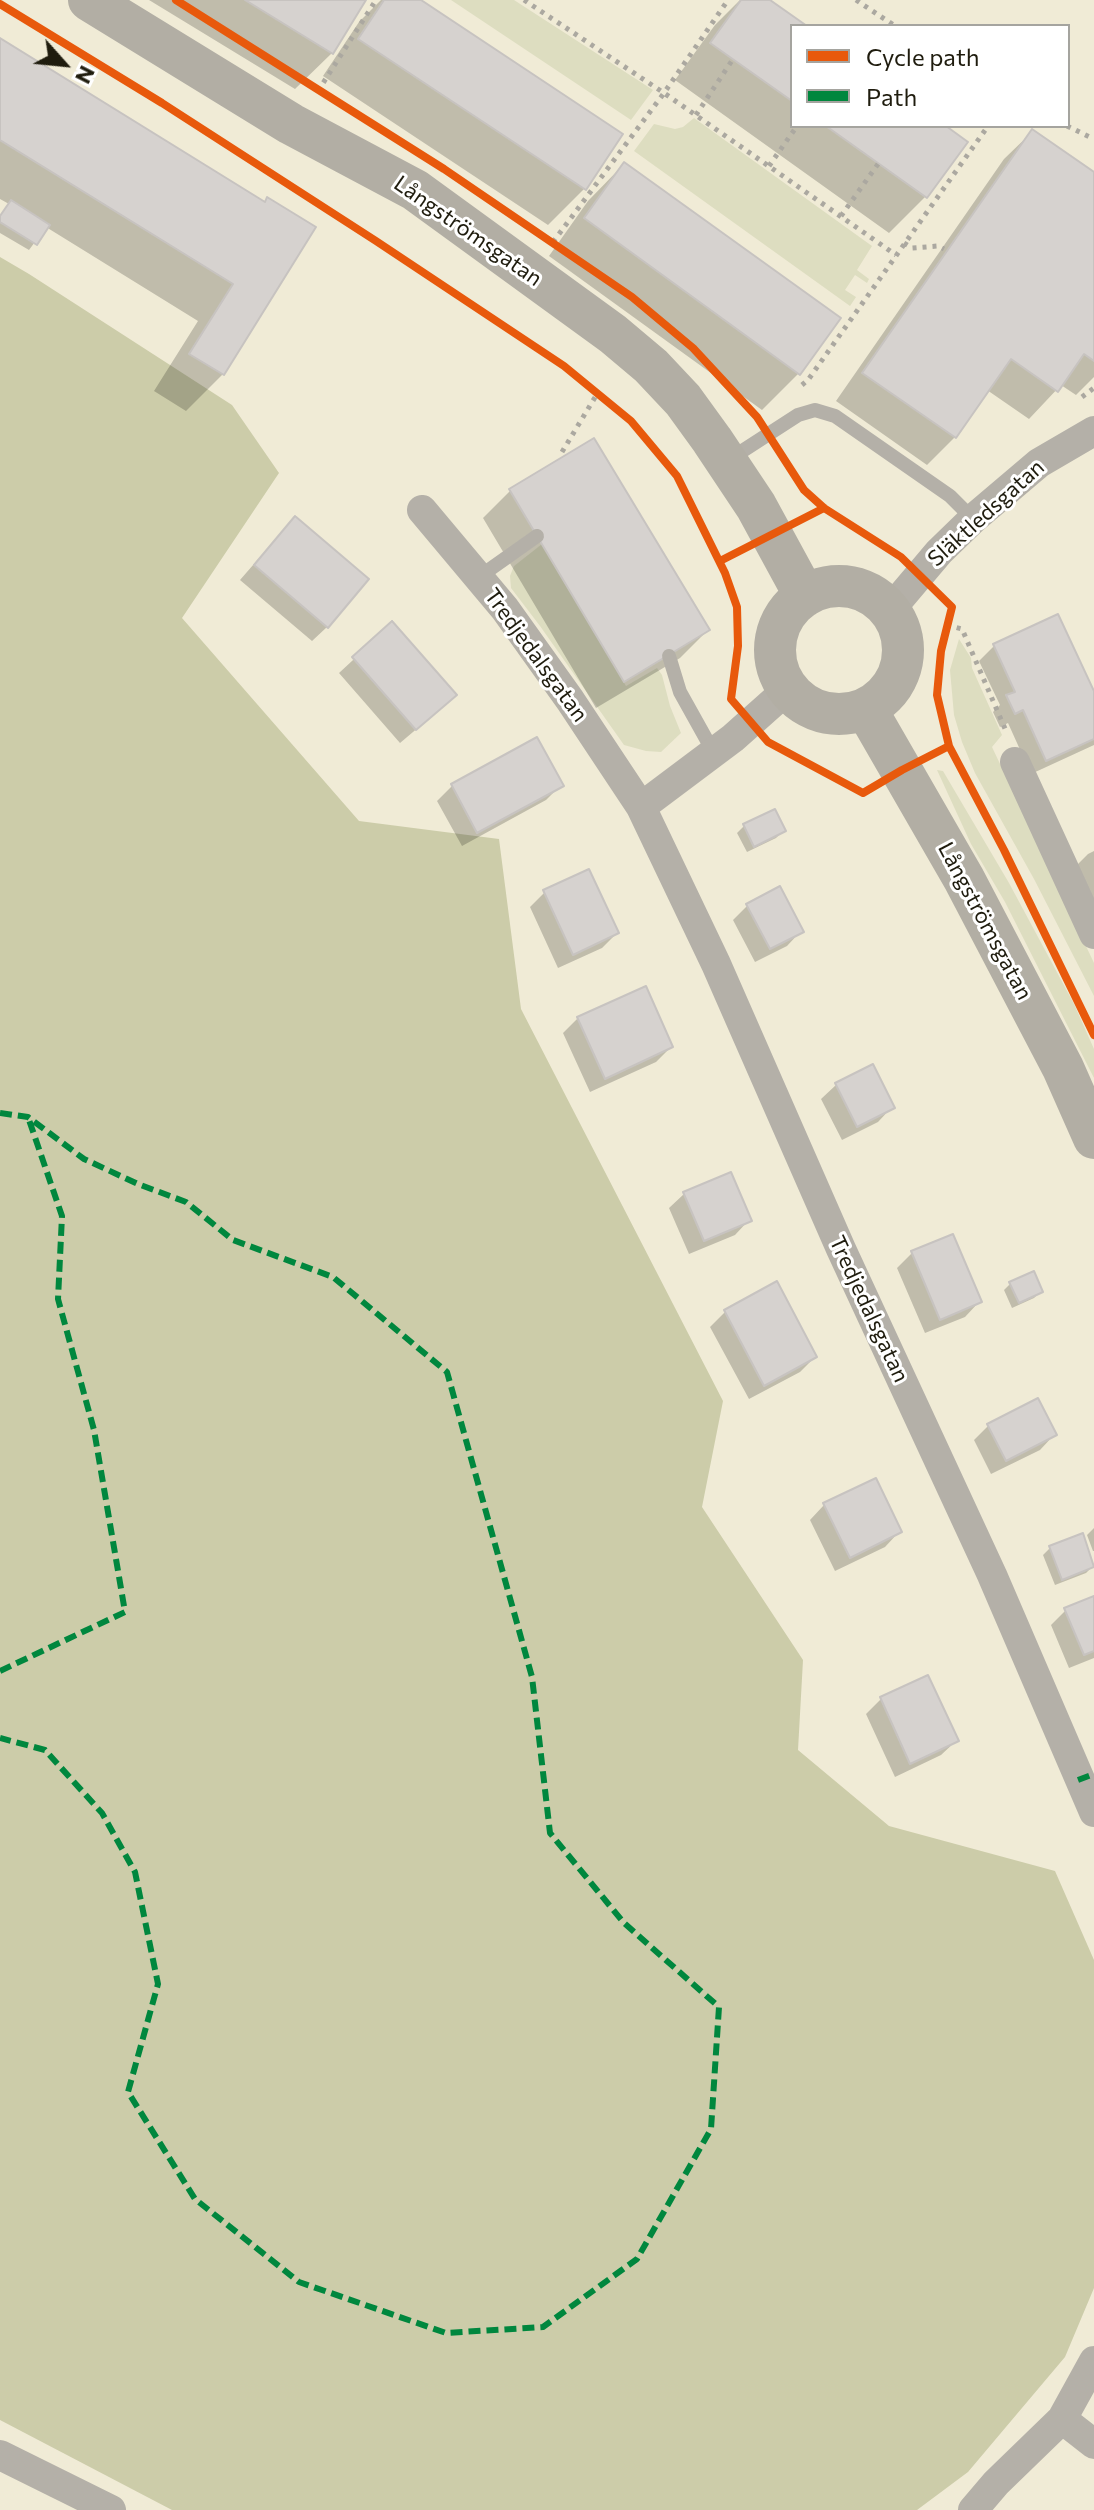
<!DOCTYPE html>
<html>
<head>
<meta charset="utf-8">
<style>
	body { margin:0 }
	#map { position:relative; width:1094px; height:2510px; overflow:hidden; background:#f0ebd6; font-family:Commissioner,sans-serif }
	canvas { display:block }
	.legend { position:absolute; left:790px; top:24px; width:280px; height:104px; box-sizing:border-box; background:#fff; border:2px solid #a5a49f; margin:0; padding:10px 14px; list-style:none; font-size:24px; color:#1f1c0e }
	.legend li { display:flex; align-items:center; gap:16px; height:40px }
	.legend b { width:40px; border:2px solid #a5a49f }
	.north { position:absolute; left:24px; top:24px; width:80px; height:80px; -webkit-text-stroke:6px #fff; paint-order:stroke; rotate:117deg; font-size:22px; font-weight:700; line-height:32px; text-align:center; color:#1f1c0e }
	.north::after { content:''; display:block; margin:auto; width:28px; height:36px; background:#1f1c0e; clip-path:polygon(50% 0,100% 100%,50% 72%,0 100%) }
</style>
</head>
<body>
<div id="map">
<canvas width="1094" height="2510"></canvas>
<ul class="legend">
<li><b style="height:10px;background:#e8590c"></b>Cycle path</li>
<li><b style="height:10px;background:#00873e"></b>Path</li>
</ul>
<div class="north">N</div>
</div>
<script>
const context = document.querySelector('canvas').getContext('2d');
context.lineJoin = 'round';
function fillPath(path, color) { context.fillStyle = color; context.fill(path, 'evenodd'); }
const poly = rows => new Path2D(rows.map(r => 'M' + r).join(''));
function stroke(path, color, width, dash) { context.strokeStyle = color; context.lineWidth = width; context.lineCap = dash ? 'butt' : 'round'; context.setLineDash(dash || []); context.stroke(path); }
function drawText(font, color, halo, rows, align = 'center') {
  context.font = font + ' Commissioner,sans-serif'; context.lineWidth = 6; context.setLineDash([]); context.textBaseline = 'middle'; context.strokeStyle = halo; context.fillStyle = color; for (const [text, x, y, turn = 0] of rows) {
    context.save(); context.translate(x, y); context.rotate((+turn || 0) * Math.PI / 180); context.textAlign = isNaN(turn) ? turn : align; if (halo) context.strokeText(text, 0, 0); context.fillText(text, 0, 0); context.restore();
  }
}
fillPath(poly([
	[451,0,514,0,653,90,631,120],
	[694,118,872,246,857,270,869,279,867,283,855,275,845,290,856,297,850,306,634,151,654,124,675,129,683,127],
	[542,544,626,686,657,668,662,675,670,706,681,733,661,752,646,751,624,745,540,626,511,588,510,576,514,566],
	[959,639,971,658,972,668,1002,735,992,747,1094,963,1094,996,1034,879,975,773,962,742,954,715,950,670],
	[937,770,943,771,1009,883,1074,1004,1094,1049,1094,1078,1005,902,971,844]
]), '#ddddc0');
fillPath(poly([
	[0,257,29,274,232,405,279,473,182,618,359,821,499,839,521,1009,723,1401,702,1507,803,1660,798,1750,889,1826,1055,1871,1094,1960,1094,2288,1065,2357,968,2472,917,2510,172,2510,0,2420]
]), '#cccca9');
fillPath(poly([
	[149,0,364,0,332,53,295,89],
	[381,0,417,0,585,188,548,225,323,76,359,22],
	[740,0,767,0,803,26,792,26,792,126,942,126,965,142,925,197,889,233,675,80,715,25],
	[0,40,264,204,314,228,223,374,186,411,154,391,198,321,46,227,29,250,0,233,0,215,9,204,0,199],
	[1032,132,1094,175,1094,377,1076,395,1061,385,1029,419,987,390,955,437,927,465,836,401,1004,159],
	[624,164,799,373,762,410,549,256,588,201],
	[511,490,708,630,680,658,596,708,483,518],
	[280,534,327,627,312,641,240,580],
	[1058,617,1094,696,1094,745,1031,774,1008,723,1000,727,993,712,1000,705,979,661,994,646],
	[392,624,439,710,400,743,339,673],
	[561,785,546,800,462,846,437,801,452,786],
	[744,826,783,831,776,838,747,852,737,833],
	[1094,851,1094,916,1073,869,1088,854],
	[545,892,617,933,602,948,558,968,530,907],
	[748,905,801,931,787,946,755,962,733,920],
	[578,1018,671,1047,656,1062,590,1092,563,1033],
	[836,1085,892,1107,878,1122,842,1140,821,1099],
	[684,1194,749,1220,735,1235,689,1254,669,1208],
	[912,1253,979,1302,965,1317,925,1333,897,1268],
	[1011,1283,1041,1291,1034,1298,1012,1308,1004,1290],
	[725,1312,815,1357,800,1372,749,1399,710,1327],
	[989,1425,1054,1435,1040,1450,991,1474,974,1440],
	[824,1505,899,1532,885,1547,835,1571,810,1520],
	[1094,1528,1094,1551,1093,1551,1087,1535],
	[1050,1548,1093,1566,1086,1573,1055,1585,1043,1555],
	[1094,1598,1094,1658,1069,1668,1051,1625,1066,1610],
	[927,1678,956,1741,941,1755,895,1777,866,1714,881,1699]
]), '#0003');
const building = poly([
	[245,0,366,0,333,54,245,0],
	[384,0,421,0,623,134,586,190,358,39,384,0],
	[741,0,770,0,807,26,792,26,792,101,710,43,741,0],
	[0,38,265,202,267,197,316,227,224,375,189,354,233,284,0,140,0,38],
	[826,126,946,126,968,142,927,198,826,126],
	[1032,129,1094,172,1094,361,1084,354,1058,392,1011,359,956,438,862,373,1032,129],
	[624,162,841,318,800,375,584,218,624,162],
	[11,200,50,225,37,245,0,222,0,216,11,200],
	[594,438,710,630,624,682,509,489,594,438],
	[295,516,369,579,328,628,254,565,295,516],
	[1058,614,1094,691,1094,739,1046,761,1023,710,1015,714,1006,695,1015,692,993,644,1058,614],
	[392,621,457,695,416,730,352,657,392,621],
	[537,737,564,786,477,833,451,784,537,737],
	[775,809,786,831,754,847,743,824,775,809],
	[589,869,619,933,573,955,543,890,589,869],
	[780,886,804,932,770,949,746,904,780,886],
	[646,986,673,1047,605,1079,577,1017,646,986],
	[873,1064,895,1108,857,1127,835,1083,873,1064],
	[731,1172,752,1221,704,1241,683,1192,731,1172],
	[953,1234,982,1302,940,1320,911,1251,953,1234],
	[1034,1271,1043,1292,1019,1303,1009,1282,1034,1271],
	[777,1281,817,1357,764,1386,724,1310,777,1281],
	[1038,1398,1057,1435,1006,1461,987,1424,1038,1398],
	[876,1478,902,1532,850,1558,823,1503,876,1478],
	[1083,1533,1094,1567,1062,1580,1049,1546,1083,1533],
	[1094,1596,1094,1651,1084,1655,1064,1608,1094,1596],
	[928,1675,959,1741,910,1764,880,1697,928,1675]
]);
fillPath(building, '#d6d2cf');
stroke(building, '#c7c3c0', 2);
stroke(poly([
	[524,0,664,93,896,255],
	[856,0,895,26],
	[318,91,376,0],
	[696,115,733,59],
	[1067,126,1094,139],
	[769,166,797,126],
	[841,216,878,164],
	[553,242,664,93,728,0],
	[904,243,912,248,938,246,944,249],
	[802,385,808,380,988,126],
	[1082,397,1094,388],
	[562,452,597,394],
	[947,625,962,629,1006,731]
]), '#aba8a0', 5, [4, 6]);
stroke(poly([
	[730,459,798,415,815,410,835,416,950,496,973,519],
	[479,577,537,536],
	[669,656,680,692,714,753]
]), '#b4b0a8', 14);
stroke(poly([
	[422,510,505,609,570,700,641,807,716,964,841,1249,992,1575,1094,1812],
	[890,610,939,552,973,519,1039,463,1094,431],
	[1015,762,1094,934],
	[641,807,733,738,788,689],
	[1062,2419,1094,2444],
	[0,2455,111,2510],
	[973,2510,996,2483,1062,2419,1094,2361]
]), '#b4b0a8', 30);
stroke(poly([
	[89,0,291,124,415,190,613,334,651,366,683,400,712,440,756,506,805,596],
	'775 650a64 64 0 1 1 128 0a64 64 0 1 1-128 0Z',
	[866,709,964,879,1063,1068,1094,1138]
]), '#b2aea4', 42);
stroke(poly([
	[0,1113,28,1117,84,1159,138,1184,186,1202,233,1240,333,1277,447,1372,532,1677,550,1833,624,1923,719,2007,711,2129,637,2259,543,2327,446,2333,299,2282,195,2199,128,2092,158,1984,135,1872,102,1813,45,1750,0,1738],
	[0,1671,125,1612,94,1430,58,1299,62,1216,28,1117],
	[1078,1780,1094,1774]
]), '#00873e', 6, [12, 6]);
stroke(poly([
	[176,0,444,169,632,297,693,348,757,417,804,490,824,508,901,557,952,607,941,651,937,695,949,746,1004,850,1094,1035],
	[0,4,162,103,376,241,564,366,631,421,677,476,725,573,737,607,738,646,731,699,768,742,863,793,902,770,949,746],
	[720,561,824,508]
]), '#e8590c', 8);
drawText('22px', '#1f1c0e', '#fff', [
	["Långströmsgatan",468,231,35],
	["Släktledsgatan",986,513,-42],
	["Tredjedalsgatan",536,655,54],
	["Långströmsgatan",985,921,62],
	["Tredjedalsgatan",869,1309,65]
]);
</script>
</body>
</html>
